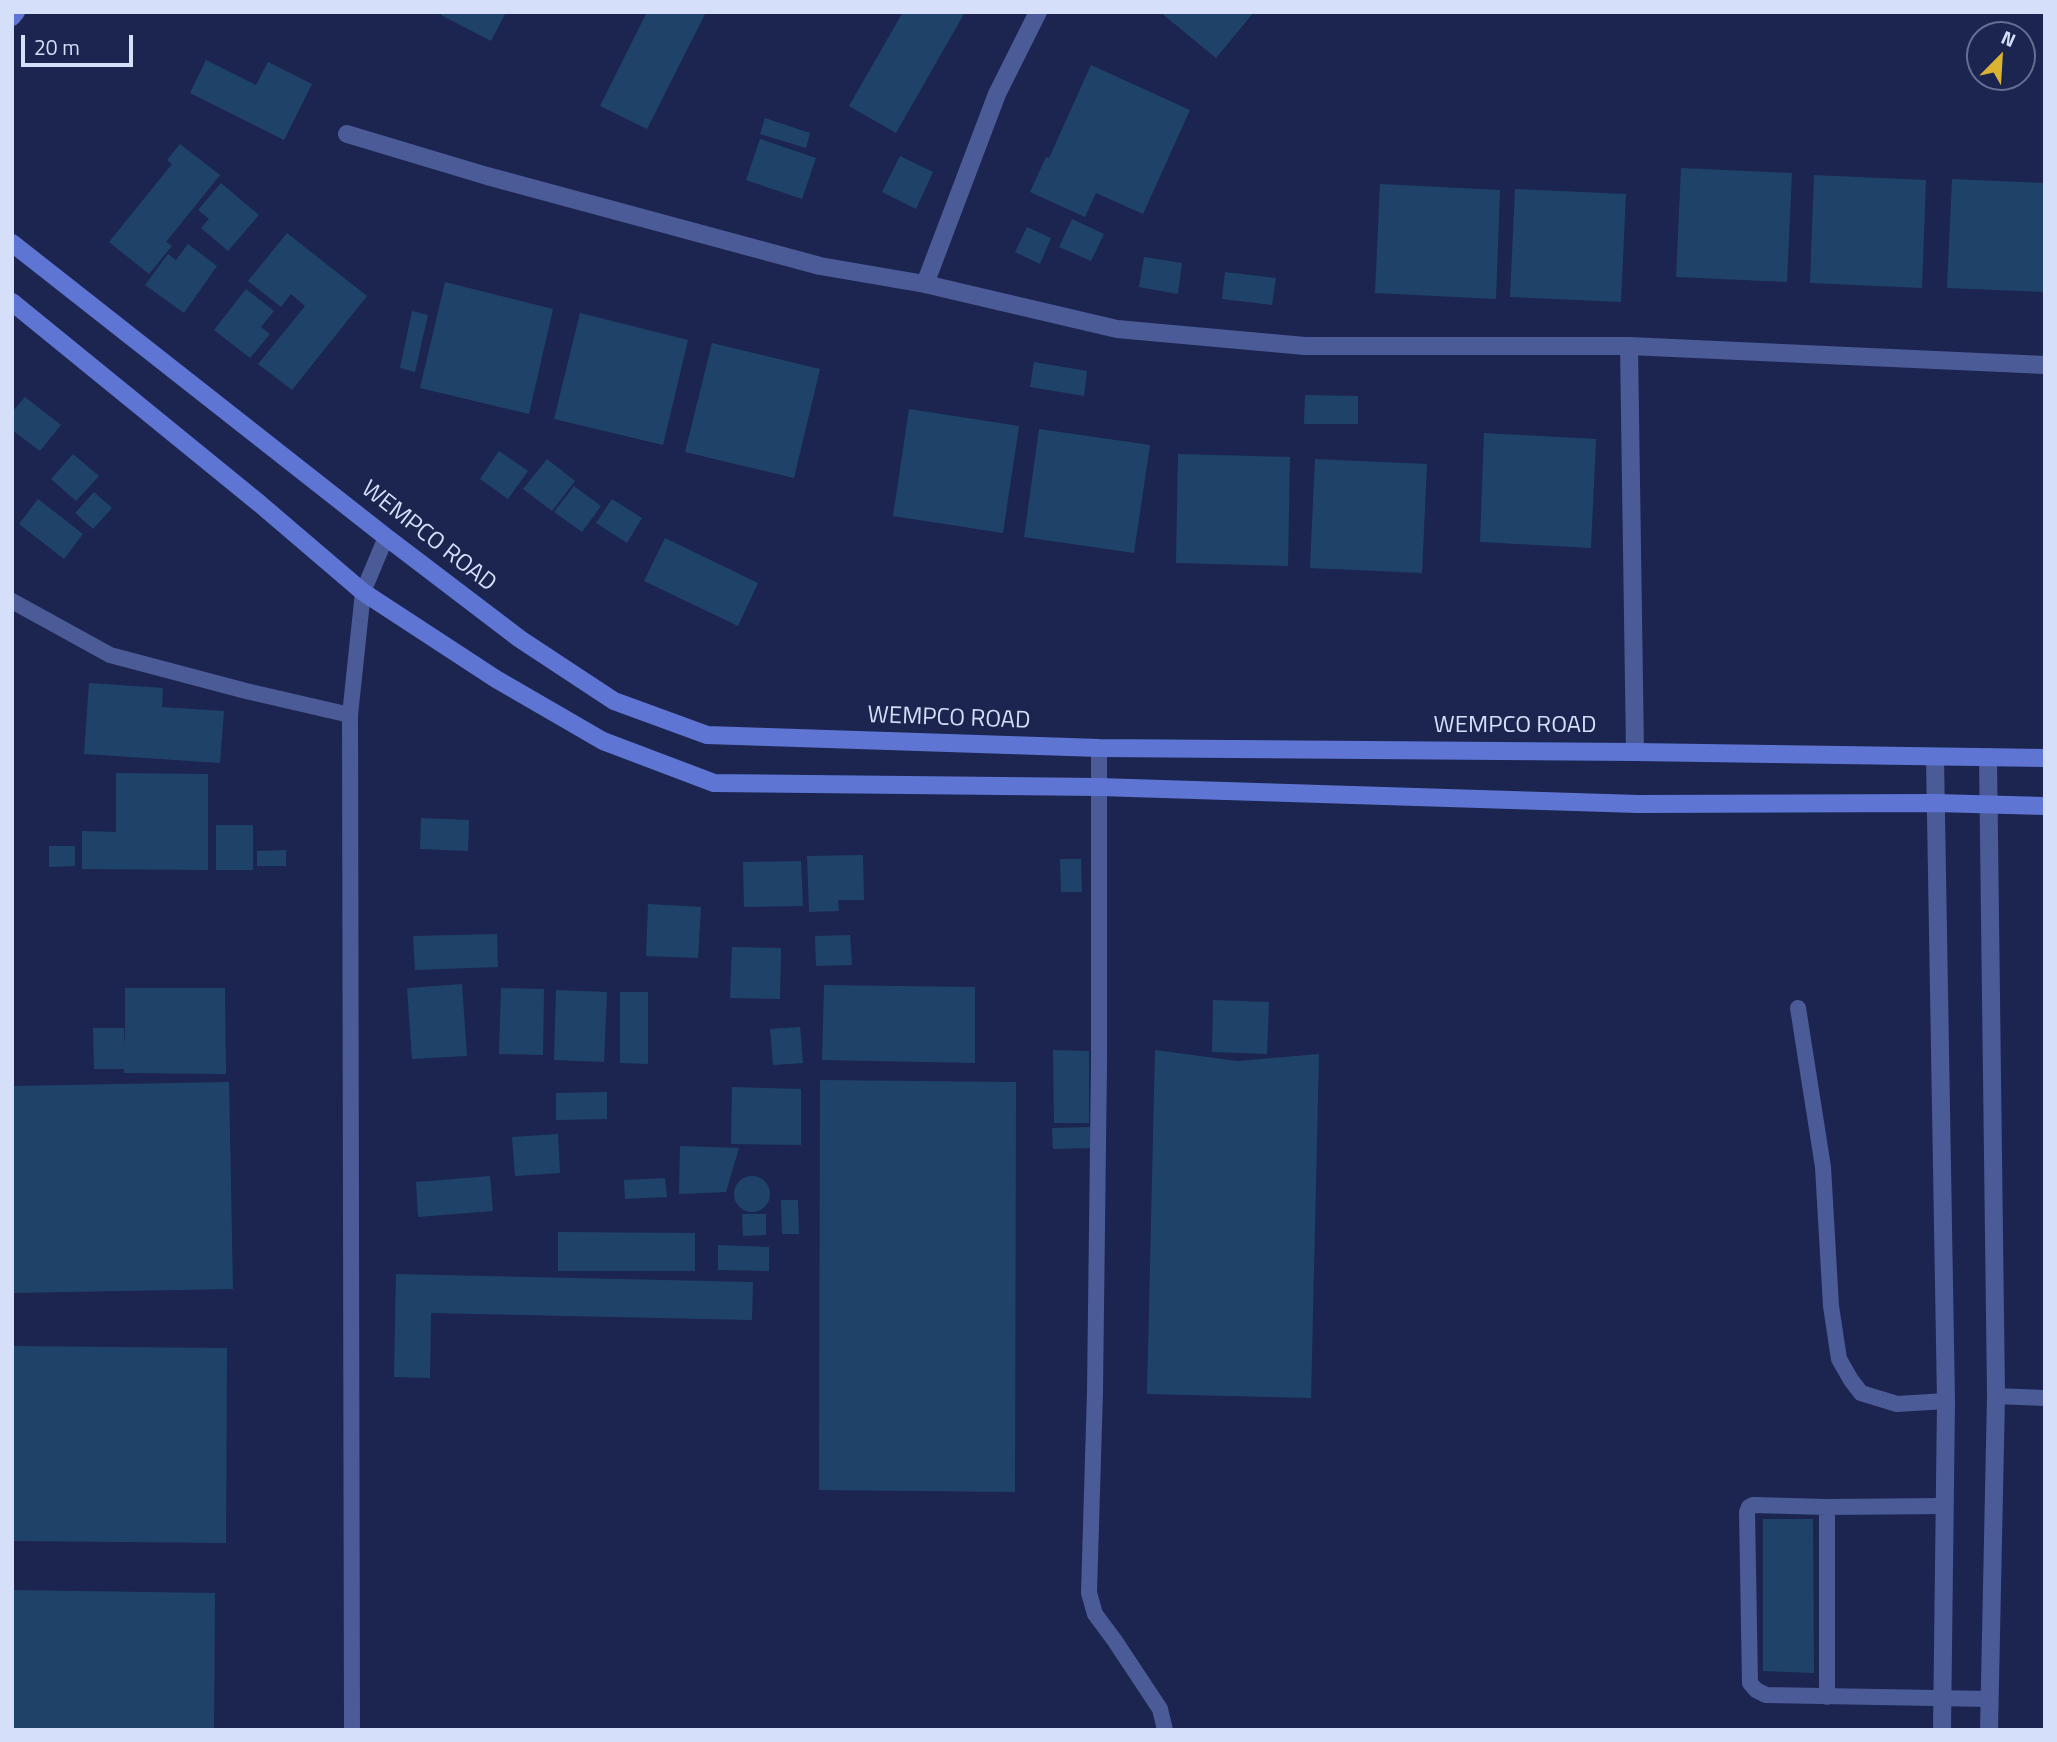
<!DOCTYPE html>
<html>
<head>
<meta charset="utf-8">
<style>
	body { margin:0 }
	#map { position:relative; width:2057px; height:1742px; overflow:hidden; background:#1c254f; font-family:"Titillium Web",sans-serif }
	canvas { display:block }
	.frame { position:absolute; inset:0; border:14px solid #d6dffa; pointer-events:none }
	.north { position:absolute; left:1966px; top:21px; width:70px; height:70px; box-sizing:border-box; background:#1c254f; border:2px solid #666f93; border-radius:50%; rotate:24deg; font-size:19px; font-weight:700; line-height:28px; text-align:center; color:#d6dffa }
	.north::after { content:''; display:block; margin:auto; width:24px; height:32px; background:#dab333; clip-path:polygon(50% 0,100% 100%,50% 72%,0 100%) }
	.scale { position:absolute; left:21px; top:35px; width:112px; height:32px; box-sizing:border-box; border:4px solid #d6dffa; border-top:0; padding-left:9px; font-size:21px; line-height:24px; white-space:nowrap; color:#d6dffa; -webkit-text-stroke:5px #1c254f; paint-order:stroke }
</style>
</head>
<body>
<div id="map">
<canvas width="2057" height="1742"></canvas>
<div class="frame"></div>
<div class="north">N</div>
<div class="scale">20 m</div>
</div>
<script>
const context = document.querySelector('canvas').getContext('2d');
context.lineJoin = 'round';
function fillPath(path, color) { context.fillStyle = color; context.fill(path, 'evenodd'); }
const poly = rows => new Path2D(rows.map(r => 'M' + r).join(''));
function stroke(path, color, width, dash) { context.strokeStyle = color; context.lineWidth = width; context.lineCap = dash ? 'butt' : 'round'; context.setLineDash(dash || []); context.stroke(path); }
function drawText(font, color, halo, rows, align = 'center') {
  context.font = font + ' "Titillium Web",sans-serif'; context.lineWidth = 6; context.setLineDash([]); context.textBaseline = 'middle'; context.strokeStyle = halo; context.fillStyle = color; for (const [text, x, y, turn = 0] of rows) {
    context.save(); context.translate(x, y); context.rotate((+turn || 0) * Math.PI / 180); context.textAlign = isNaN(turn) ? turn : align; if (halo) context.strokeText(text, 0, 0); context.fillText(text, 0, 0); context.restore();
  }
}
fillPath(poly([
	[443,12,506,12,491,41,441,15],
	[647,12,706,12,647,129,600,106],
	[903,12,965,12,896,133,849,106],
	[1160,12,1254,12,1216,58],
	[206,60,256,85,268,62,312,84,284,140,190,93],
	[1091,65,1190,110,1143,214,1096,193,1085,217,1030,192,1046,157,1049,158],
	[765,118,810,133,806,148,760,134],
	[760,139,816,158,802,199,746,180],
	[180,144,220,175,166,242,172,246,149,274,109,242,172,164,167,160],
	[900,156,933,172,916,209,882,192],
	[1681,168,1792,173,1787,282,1676,277],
	[1814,175,1926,180,1922,288,1810,283],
	[1952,179,2045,183,2045,292,1947,288],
	[221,183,259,215,228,251,201,228,209,219,198,210],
	[1380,184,1500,190,1496,299,1375,293],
	[1515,189,1626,194,1621,302,1510,297],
	[1072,219,1104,234,1091,261,1059,247],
	[1027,227,1051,238,1040,264,1015,252],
	[287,233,367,296,292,390,258,364,305,306,291,294,281,307,248,281],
	[188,244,217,266,184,313,145,285,168,254,176,260],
	[1144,257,1182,263,1178,294,1139,287],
	[1225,272,1276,278,1272,305,1222,299],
	[445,282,553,309,529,414,420,388],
	[246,289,274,311,261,327,270,334,250,358,214,330],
	[412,311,428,315,415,372,400,368],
	[580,313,688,340,663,445,554,419],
	[712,343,820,369,794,478,685,452],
	[1034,362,1087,371,1084,396,1030,387],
	[1305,395,1358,396,1358,424,1304,424],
	[25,397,61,425,40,451,12,430,12,412],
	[909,409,1019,426,1003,533,893,516],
	[1039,429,1150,445,1134,553,1024,537],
	[1484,433,1596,439,1591,548,1480,542],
	[499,451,528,471,508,499,480,479],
	[73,454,99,476,76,501,51,479],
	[1178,454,1290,457,1288,566,1176,563],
	[547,459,575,481,552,511,523,489],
	[1315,459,1427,464,1422,573,1310,568],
	[574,486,601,506,582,532,554,512],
	[94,492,112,508,93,529,75,513],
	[38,499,83,534,64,559,19,524],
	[612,499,642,518,627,543,596,523],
	[665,538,758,583,738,626,644,581],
	[89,683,163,688,162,707,224,711,220,763,84,754],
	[116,773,208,774,208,870,82,869,82,831,116,832],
	[421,818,469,820,468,851,420,849],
	[216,825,253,825,253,870,216,870],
	[49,846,75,846,75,866,49,867],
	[286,850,286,866,257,866,257,851],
	[863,855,864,900,838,900,839,911,809,912,807,856],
	[1060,859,1081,859,1082,892,1061,892],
	[801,861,803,906,744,907,743,862],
	[648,904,701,907,698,958,646,956],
	[497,934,498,967,415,970,413,936],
	[850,935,852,965,816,966,815,936],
	[732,947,781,948,780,999,730,998],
	[462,984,467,1056,412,1059,407,988],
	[824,985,975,987,975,1063,822,1060],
	[125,988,225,988,226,1074,124,1073,124,1069,94,1069,93,1028,124,1028,125,1048],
	[501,988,544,989,543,1055,499,1054],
	[556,990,607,992,604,1062,554,1060],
	[620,992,648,992,648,1064,620,1063],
	[1213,1000,1269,1002,1267,1054,1212,1052],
	[800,1027,803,1063,773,1065,770,1029],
	[1053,1050,1089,1051,1089,1123,1054,1123],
	[1155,1050,1237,1061,1319,1054,1311,1398,1147,1394],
	[820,1080,1016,1082,1015,1492,819,1490],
	[229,1082,233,1289,12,1293,12,1086],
	[732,1087,801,1089,801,1145,731,1144],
	[607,1092,607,1119,556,1120,556,1093],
	[1090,1127,1091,1148,1053,1149,1052,1128],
	[558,1134,560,1173,515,1176,512,1137],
	[680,1146,739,1148,726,1192,679,1194],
	'734 1194a18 18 0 1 1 36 0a18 18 0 1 1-36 0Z',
	[490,1176,493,1211,418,1217,416,1182],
	[665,1178,667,1197,625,1199,624,1180],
	[781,1200,798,1200,799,1234,782,1234],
	[742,1214,766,1214,766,1235,743,1236],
	[558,1232,695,1233,695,1271,558,1271],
	[718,1245,769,1247,769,1271,718,1270],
	[396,1274,753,1282,752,1320,431,1313,430,1378,394,1377],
	[12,1346,227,1348,226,1543,12,1541],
	[1763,1519,1813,1519,1814,1673,1763,1671],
	[12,1590,215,1593,214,1730,12,1730]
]), '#1f4368');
stroke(poly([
	[12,601,110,655,246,691,350,715],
	[1099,748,1099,1063,1095,1391,1089,1593,1095,1614,1115,1641,1160,1709,1165,1730],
	[1798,1008,1823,1167,1831,1306,1839,1359,1851,1380,1861,1393,1897,1404,1946,1401],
	[1996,1396,2045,1398],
	[1945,1506,1827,1507,1753,1505,1749,1507,1747,1512,1750,1683,1756,1690,1766,1695,1989,1699],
	[1827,1697,1827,1507],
	[352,1730,350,715,363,592,386,537]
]), '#4b5b97', 16);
stroke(poly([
	[347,134,487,176,820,266,925,284,1117,329,1305,346,1629,346,2045,365],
	[925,284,997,94,1038,12],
	[1629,346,1635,752],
	[1935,757,1946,1401,1942,1730],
	[1988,757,1996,1396,1989,1730]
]), '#4b5b97', 18);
stroke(poly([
	[12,17,16,12],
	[12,243,386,537,520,639,614,701,707,735,1099,748,1635,752,2045,758],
	[12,302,260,504,363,592,496,679,603,741,714,783,1099,787,1638,804,1936,803,2045,806]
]), '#5e75d4', 18);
drawText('24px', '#d6dffa', '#1c254f', [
	["WEMPCO ROAD",428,537,38],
	["WEMPCO ROAD",949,719,2],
	["WEMPCO ROAD",1515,726]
]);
</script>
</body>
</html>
